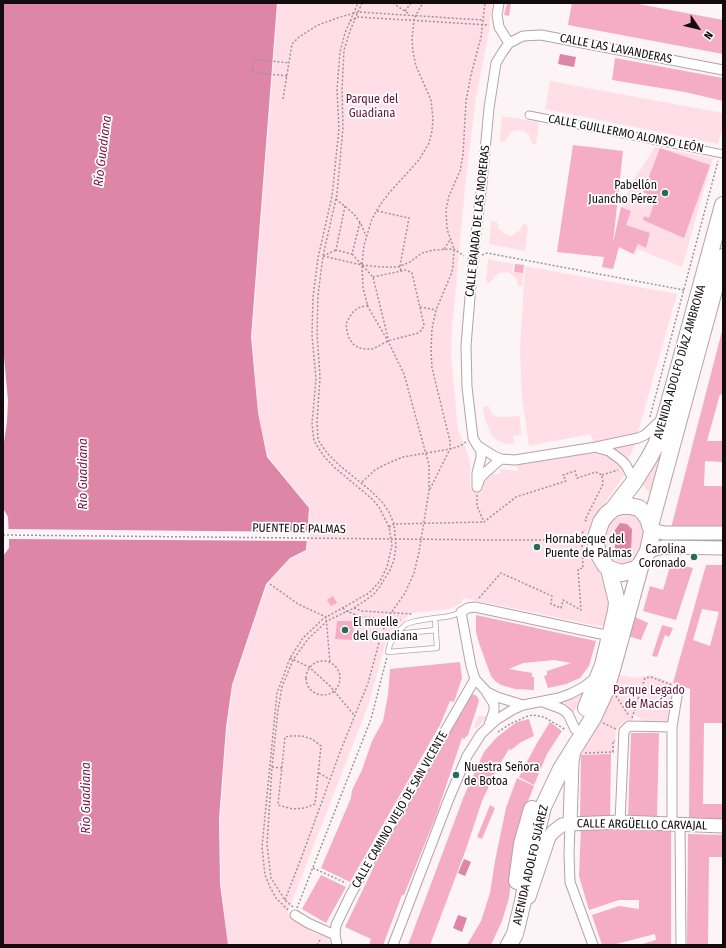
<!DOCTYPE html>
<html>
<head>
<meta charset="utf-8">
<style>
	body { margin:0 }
	#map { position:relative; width:726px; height:948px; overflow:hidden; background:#fdf4f7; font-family:"Fira Sans Condensed",sans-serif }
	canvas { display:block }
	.frame { position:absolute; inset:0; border:4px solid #130c0e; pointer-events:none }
	.north { position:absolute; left:678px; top:8px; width:40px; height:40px; -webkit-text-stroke:3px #fff; paint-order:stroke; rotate:125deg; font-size:11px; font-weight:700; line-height:16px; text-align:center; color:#130c0e }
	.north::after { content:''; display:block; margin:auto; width:14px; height:18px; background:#130c0e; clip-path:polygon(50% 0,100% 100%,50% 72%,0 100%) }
</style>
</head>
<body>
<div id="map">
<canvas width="726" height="948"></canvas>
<div class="frame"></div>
<div class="north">N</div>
</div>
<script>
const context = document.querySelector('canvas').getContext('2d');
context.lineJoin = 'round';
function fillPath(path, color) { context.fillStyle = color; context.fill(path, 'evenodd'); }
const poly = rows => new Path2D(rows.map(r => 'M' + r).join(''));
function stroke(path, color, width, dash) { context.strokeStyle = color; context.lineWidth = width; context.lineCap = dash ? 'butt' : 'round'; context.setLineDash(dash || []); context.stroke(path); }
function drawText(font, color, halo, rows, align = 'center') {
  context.font = font + ' "Fira Sans Condensed",sans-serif'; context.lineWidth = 3.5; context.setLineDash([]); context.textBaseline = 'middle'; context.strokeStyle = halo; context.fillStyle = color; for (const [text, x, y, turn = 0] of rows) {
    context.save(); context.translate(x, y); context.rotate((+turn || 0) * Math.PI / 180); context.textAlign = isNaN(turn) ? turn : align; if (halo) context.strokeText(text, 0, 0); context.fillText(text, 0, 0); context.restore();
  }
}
fillPath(poly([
	[278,3,492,3,489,31,476,97,466,178,452,328,451,355,458,429,470,460,470,487,474,492,481,492,483,484,492,474,500,474,500,469,518,471,517,464,595,452,603,452,616,459,625,471,623,477,593,520,585,537,585,552,586,552,602,577,606,590,608,604,607,616,604,626,598,626,464,598,461,603,450,609,411,613,388,634,368,706,287,914,318,935,321,934,328,937,332,945,228,945,221,884,220,819,227,728,233,685,267,584,290,559,307,551,310,508,268,456,258,413,252,337],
	[550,81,723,113,723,126,718,144,545,109],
	[502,116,539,122,536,145,532,144,529,135,524,131,517,130,511,132,508,136,505,142,500,141],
	[655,147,713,158,682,267,637,249,636,255,613,244,621,207,634,179],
	[491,221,497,222,499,229,505,234,511,236,520,230,523,224,528,225,525,251,489,244],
	[723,231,723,242,654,494,649,492,642,484],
	[488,259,514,264,512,272,523,273,522,286,518,286,517,280,514,276,508,272,499,273,494,277,490,283,486,283],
	[525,266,677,294,638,432,594,442,590,434,529,446,522,398,520,349],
	[483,406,488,406,493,415,497,417,520,416,521,435,513,436,514,444,506,444,498,441,492,436,485,420],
	[636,443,628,460,625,456,613,447],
	[620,512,638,515,645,529,642,549,632,564,618,567,608,561,602,540,608,522],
	[620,675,636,678,651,675,673,683,670,723,644,721,633,714,633,720,625,721,620,725,616,731,614,754,581,755,608,705],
	[584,691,573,715,563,701],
	[478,716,488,716,477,728,474,728]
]), '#ffdee8');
fillPath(poly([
	[3,3,277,3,251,337,258,413,267,457,309,508,306,550,290,558,266,584,232,685,226,727,219,819,220,884,228,945,3,945,3,556,9,548,9,540,8,517,3,508,3,449,7,422,8,401,3,345],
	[560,54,576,57,574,67,558,64],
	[620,523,627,524,632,529,631,552,626,558,618,556,615,552,615,530],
	[464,859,471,862,465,876,458,873],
	[458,915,467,918,462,932,453,928]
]), '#dd86a5');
fillPath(poly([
	[6,529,310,532,309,541,7,539]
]), '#fdf4f7');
fillPath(poly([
	[507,3,511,3,509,16,504,15],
	[572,3,633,3,723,20,723,54,568,25],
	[615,58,723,78,723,101,685,92,612,80],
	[573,145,623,151,613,243,621,207,631,211,626,225,650,233,646,248,638,244,633,254,619,247,613,269,602,267,604,257,557,252],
	[660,148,710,165,684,238,643,220,644,216,649,218,656,198,643,192],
	[515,264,524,265,523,273,514,272],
	[722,331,723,395,720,394,707,441,723,441,723,462,705,461,704,486,723,486,723,527,671,528],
	[671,563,693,568,676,620,643,611,650,586,663,590],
	[706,565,723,565,723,723,704,723,703,804,723,804,723,823,689,821,690,689,673,683],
	[702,609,719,612,710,646,693,640],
	[333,596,337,603,331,606,327,600],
	[476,615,596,641,589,666,580,678,566,684,548,688,544,676,547,675,547,671,571,663,554,660,523,663,509,669,532,673,532,677,534,677,534,690,515,689,501,685,495,681,491,676,479,643,476,632],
	[635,617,648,623,641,640,628,636],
	[337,621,354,621,353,640,335,639],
	[662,625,673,628,669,637,665,635,657,657,652,656],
	[460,662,462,678,454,702,450,701,440,725,350,882,321,868,351,798,352,790,362,770,372,741,383,721,388,695,390,669],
	[472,694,477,696,479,701,468,735,464,739,462,738,436,816,404,895,402,895,383,945,369,945,371,939,345,927,379,856],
	[529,719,534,736,521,742,511,750,509,749,498,767,482,801,466,849,430,945,408,945,464,796,484,752,496,738,510,727,517,722],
	[550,722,562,731,547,754,534,785,519,777,537,743],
	[631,733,659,733,657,819,628,818],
	[611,754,610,817,580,817,581,755],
	[517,778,534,786,526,806,512,873,509,898,502,921,491,945,467,945,481,921,490,893,495,861,506,808],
	[490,805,495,808,482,839,477,837],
	[581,829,671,831,671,945,639,945,656,940,655,934,612,945,602,945,592,915,619,906,639,909,639,900,619,900,589,910,579,876],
	[688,834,723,835,723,857,709,857,708,945,687,945],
	[321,875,346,887,326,923,302,909]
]), '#f5acc5');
const service = poly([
	[435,618,437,648,388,652,390,644,396,634,406,624,416,621,435,618,445,617,454,615,461,612],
	[396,634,436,630]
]);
const pedestrian = poly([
	[529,115,723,154]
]);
const minor = poly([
	[499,3,497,15,499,27,509,43],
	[661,420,645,435,638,438,596,447,515,460,501,459,494,456,477,445,473,438,467,387,466,346,473,260,482,183,489,108,496,63,502,53,509,43,523,36,541,35,723,70],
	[598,448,609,451,621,460,626,465,631,475],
	[478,484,480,478,487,471,501,459],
	[477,487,477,473,481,458,481,451,477,445],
	[487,693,494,704,494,711,489,725],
	[543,702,562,709,568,714,575,729],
	[523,705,497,697,487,692,475,679,471,666,461,612,468,608,475,607,610,636],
	[620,822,624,731,629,726,672,727],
	[570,824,569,854,570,882,593,945],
	[672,824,672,727,678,690],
	[680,824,681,945],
	[295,915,308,923,335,935],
	[337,945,335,935,336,925,351,894,475,679],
	[393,945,448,801,467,756,481,734,496,720,512,710,523,705,559,698,570,694,585,686,595,678]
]);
const secondary = poly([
	[652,530,664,533,723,533],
	[648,551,663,547,723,548],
	[570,824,572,762,574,750],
	[529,897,549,837,553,832,562,825,570,824,620,822,723,826]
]);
const trunk = poly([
	[622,506,630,506,639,508,644,513,648,519,652,530,651,537,648,551,641,564,636,569,622,573,609,569,605,565,598,553,595,540,601,522,607,514,614,508,622,506],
	[614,508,634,482,649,458,656,445,666,414,723,205],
	[650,526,723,257],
	[586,708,603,665,616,611,617,602,609,569],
	[517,881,522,844,532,809],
	[509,945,515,934,523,901,533,847,543,807,561,769,593,718,605,692,613,666,641,564]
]);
stroke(service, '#b6a2a8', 6);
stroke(pedestrian, '#b6a2a8', 9);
stroke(minor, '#b6a2a8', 11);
stroke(secondary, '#b6a2a8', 15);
stroke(trunk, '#b6a2a8', 18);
stroke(poly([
	[393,3,409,14],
	[405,11,411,3],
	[350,21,358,17,489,25],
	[287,76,252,72,254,59,289,63],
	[283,99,292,44,299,37,318,25,340,17,359,12,482,20],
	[336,199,354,214,361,224,366,236],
	[345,206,336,250,352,254,360,222],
	[377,211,409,218,400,266,401,271],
	[444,249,450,240],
	[352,254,373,277,388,338],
	[482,255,487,253,684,290],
	[323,256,362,265,382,267,398,267,410,262,422,253,433,250,454,249,464,256],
	[323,256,336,250],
	[368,305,358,308,353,312,349,318,346,324,347,332,349,338,353,344,359,348,366,349,373,349,388,341,418,333,422,330,424,325,412,273,406,270,373,277],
	[420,307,436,310],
	[650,417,718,161],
	[602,475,618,470],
	[362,482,375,470,386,464,403,457,450,449,460,446,466,442],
	[430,489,450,449,450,441,432,368,431,350,432,329,436,310,452,272,453,265,454,249,447,229,446,210,449,196,460,171,463,155,466,101,471,75,481,37,485,3],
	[477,495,477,506,484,522,516,497,566,481,563,475,575,471,577,478,596,472,602,475,603,484,585,520,588,522],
	[389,527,394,524,484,522],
	[582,537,582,533,585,530],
	[495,540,583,540],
	[270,584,298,604,326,617,330,662],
	[479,598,501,573,552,596,551,604,561,608,563,600,581,610,578,569,583,568,582,543],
	[343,608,346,611,362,617,401,620],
	[354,608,362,611,413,614],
	[290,658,309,667,330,686,354,715],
	'306 678a17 17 0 1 1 34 0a17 17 0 1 1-34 0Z',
	[616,696,629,716],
	[632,718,645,678,651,677,672,685],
	[603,723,616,729],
	[498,732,510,724,528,716,533,715,544,717,566,730],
	[290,736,302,736,312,739,321,746,315,804,305,808,293,809,278,805,285,737,290,736],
	[585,753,613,752,613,741,615,741],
	[272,767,282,768],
	[319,773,329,779],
	[313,868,346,883],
	[285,900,302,856,340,752,368,683,380,639,384,628,391,613,405,593,414,573,419,552,429,491,429,465,404,374,388,341,368,307,363,288,362,265,364,245,372,219,380,205,389,193,419,160,429,143,432,131,433,119,431,100,416,66,413,52,412,39,414,20,416,15,423,3],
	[293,907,285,900,271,878,267,845,272,767,278,710,282,687,293,660,308,639,327,621,354,608,373,595,379,588,390,570,394,560,396,546,394,524,389,512,382,502,371,491,339,465,327,453,318,440,317,422,320,377,317,333,318,295,323,256,337,194,343,127,342,89,344,50,350,31,362,3],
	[297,908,371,719,387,657],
	[288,910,276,898,270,887,265,875,262,847,277,693,290,658,303,638,323,619,369,593,380,581,387,567,392,545,389,527,379,507,371,498,334,467,323,455,314,441,312,424,316,379,312,335,313,297,318,258,332,196,339,129,337,90,340,52,345,33,358,3],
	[317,945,321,938]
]), '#9d9497', 1.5, [2, 2]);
stroke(service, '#fff', 4.5);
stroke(pedestrian, '#fff', 7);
stroke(minor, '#fff', 9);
stroke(secondary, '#fff', 13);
stroke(trunk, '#fff', 16);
stroke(poly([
	[3,535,495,540]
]), '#9d9497', 1.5, [2, 2]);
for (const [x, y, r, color] of [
	[665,193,4,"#266b5d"],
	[537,547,4,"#266b5d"],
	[694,557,4,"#266b5d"],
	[345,630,4,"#266b5d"],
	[456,775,4,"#266b5d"]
]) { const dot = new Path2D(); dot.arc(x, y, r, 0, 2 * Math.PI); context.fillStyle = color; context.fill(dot); stroke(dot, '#fff', 1.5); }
drawText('12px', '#130c0e', '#fff', [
	["CALLE LAS LAVANDERAS",616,49,11],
	["CALLE GUILLERMO ALONSO LEÓN",626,134,11],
	["CALLE BAJADA DE LAS MORERAS",478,221,-84],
	["AVENIDA ADOLFO DÍAZ AMBRONA",680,362,-74],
	["PUENTE DE PALMAS",299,529,1],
	["CALLE CAMINO VIEJO DE SAN VICENTE",400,810,-60],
	["CALLE ARGÜELLO CARVAJAL",642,825,1],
	["AVENIDA ADOLFO SUÁREZ",531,865,-77]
]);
drawText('12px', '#601236', '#fff', [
	["Parque del",372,100],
	["Guadiana",372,114],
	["Parque Legado",649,691],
	["de Macías",649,705]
]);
drawText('12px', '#130c0e', '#fff', [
	["Pabellón",657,186,"right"],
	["Juancho Pérez",657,200,"right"],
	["Hornabeque del",545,540],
	["Puente de Palmas",545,554],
	["Carolina",686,550,"right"],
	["Coronado",686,564,"right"],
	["El muelle",353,623],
	["del Guadiana",353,637],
	["Nuestra Señora",464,768],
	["de Botoa",464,782]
], 'left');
drawText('italic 13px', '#7d1547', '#fff', [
	["Río Guadiana",103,151,-83],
	["Río Guadiana",83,474,-90],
	["Río Guadiana",86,798,-90]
]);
</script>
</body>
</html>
